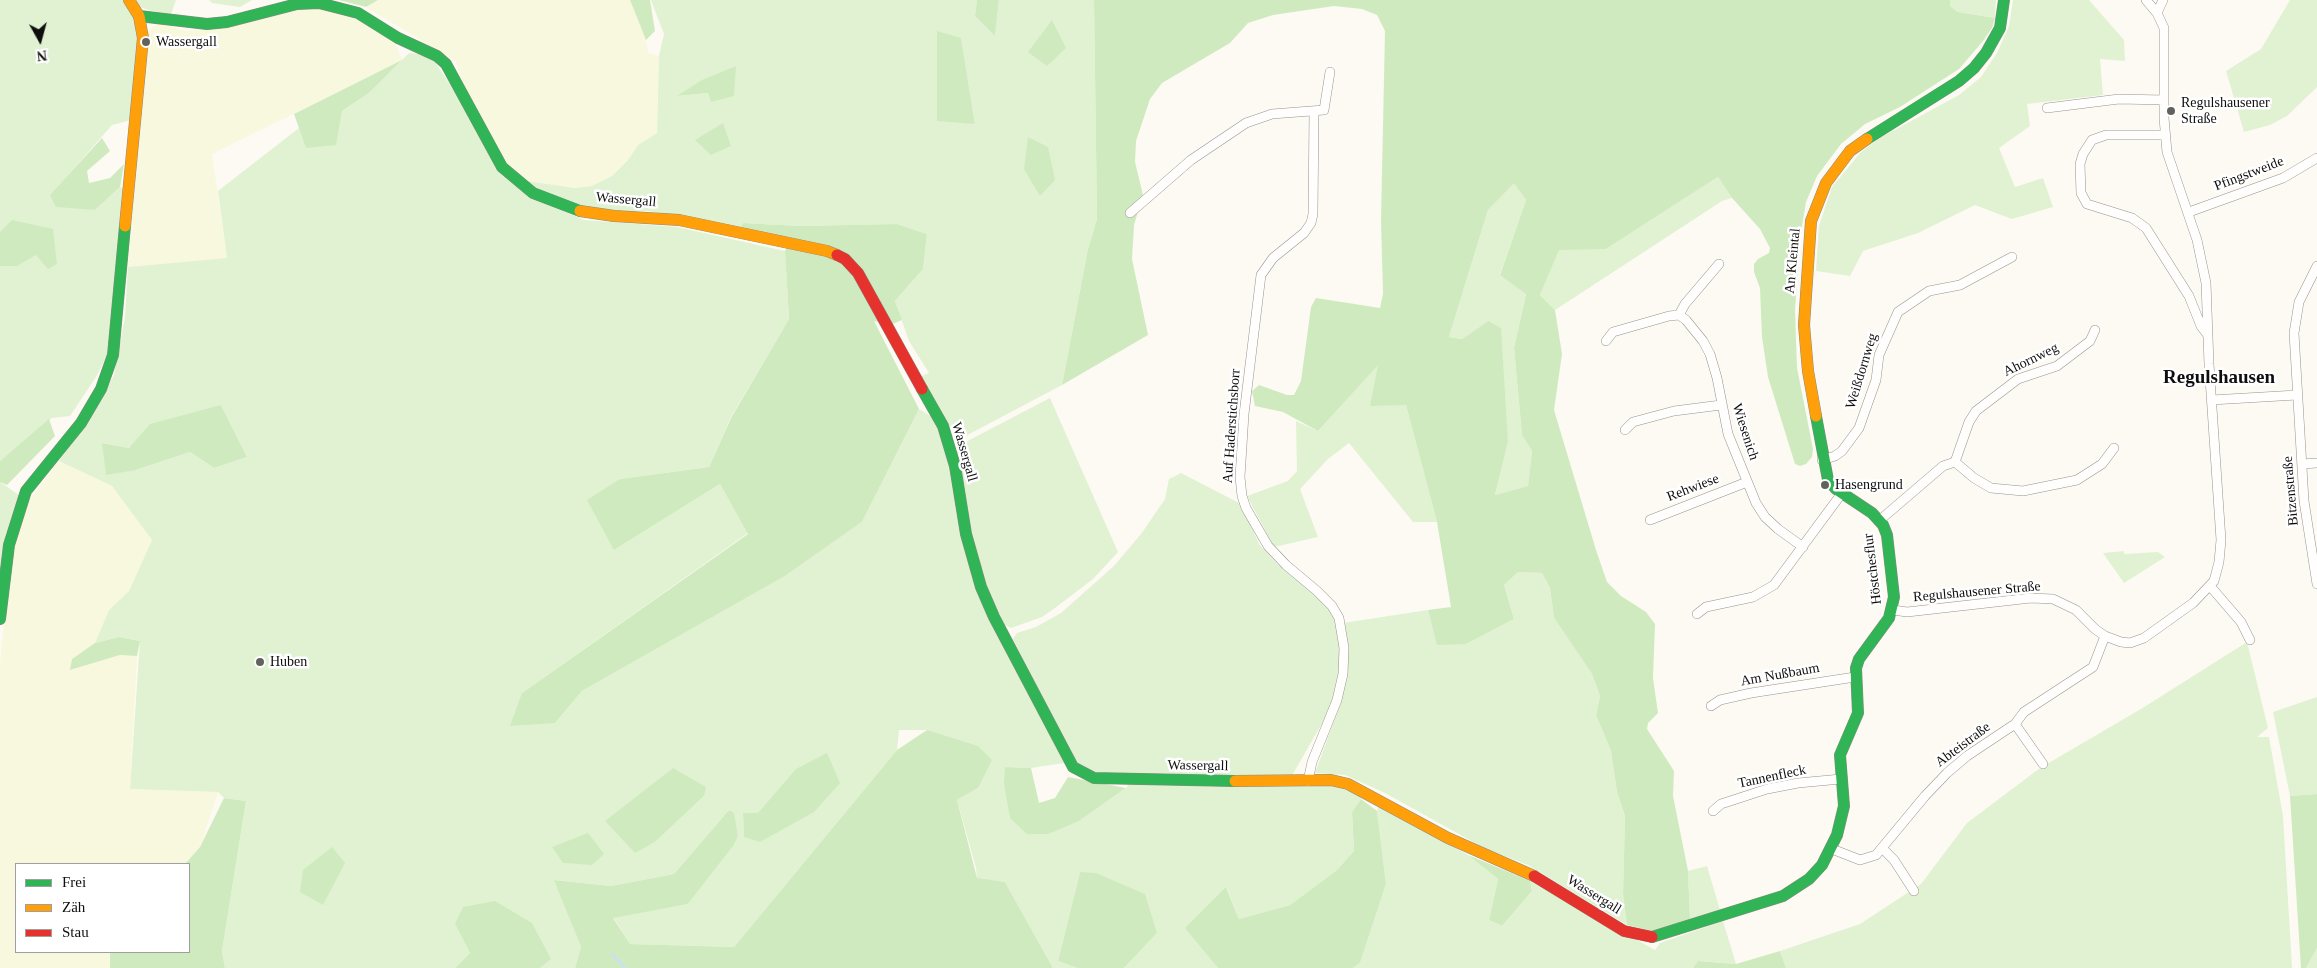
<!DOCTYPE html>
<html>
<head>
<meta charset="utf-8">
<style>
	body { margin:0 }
	#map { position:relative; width:2317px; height:968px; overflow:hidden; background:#fcfaf2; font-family:"Times New Roman",serif }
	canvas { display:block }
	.legend { position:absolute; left:15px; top:863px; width:175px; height:90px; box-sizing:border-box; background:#fff; border:1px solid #9f9f9f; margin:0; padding:6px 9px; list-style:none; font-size:15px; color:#0e0e0e }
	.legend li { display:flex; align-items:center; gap:10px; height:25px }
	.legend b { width:25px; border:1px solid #9f9f9f }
	.north { position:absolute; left:15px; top:15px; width:50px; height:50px; -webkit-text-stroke:4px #fff; paint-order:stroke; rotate:173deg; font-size:14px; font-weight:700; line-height:20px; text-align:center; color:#0e0e0e }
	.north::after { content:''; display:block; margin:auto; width:18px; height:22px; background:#0e0e0e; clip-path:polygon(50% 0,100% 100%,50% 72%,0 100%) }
</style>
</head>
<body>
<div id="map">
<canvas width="2317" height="968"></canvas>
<ul class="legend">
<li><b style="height:6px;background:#30b455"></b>Frei</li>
<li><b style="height:6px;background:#ff9f0a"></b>Zäh</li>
<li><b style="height:6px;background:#e5322d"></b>Stau</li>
</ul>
<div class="north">N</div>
</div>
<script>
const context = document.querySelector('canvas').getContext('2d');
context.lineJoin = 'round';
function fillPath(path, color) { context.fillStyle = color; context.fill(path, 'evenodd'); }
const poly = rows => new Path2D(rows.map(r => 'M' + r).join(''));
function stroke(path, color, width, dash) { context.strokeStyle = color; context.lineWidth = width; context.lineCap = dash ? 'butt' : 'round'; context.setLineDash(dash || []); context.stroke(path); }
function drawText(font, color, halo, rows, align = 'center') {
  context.font = font + ' "Times New Roman",serif'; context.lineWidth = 5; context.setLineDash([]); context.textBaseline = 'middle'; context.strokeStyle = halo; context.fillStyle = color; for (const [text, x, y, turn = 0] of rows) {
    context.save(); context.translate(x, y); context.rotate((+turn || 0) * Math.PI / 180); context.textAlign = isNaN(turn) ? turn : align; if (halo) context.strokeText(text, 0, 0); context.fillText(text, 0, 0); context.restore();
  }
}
fillPath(poly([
	[378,0,630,0,646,40,648,53,659,56,657,133,638,145,628,160,612,176,592,186,575,188,526,181,508,169,462,82,456,61,366,7],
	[293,8,340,10,395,42,402,60,212,154,227,258,128,267,147,33,155,25,161,24,187,31,224,27],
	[59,461,112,486,152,540,129,591,109,610,95,643,72,659,71,670,120,655,137,656,130,789,218,792,200,847,185,864,16,864,16,952,110,952,110,968,0,968,0,664,9,562,27,503]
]), '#f8f8de');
fillPath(poly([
	[0,0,123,0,135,20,139,51,131,120,112,125,50,196,95,210,120,187,125,189,112,345,96,377,70,416,52,418,0,461],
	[135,0,176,0,171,14,152,11,140,7],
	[209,0,252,0,240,7,212,3],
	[651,0,977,0,975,16,995,35,999,0,1094,0,1097,219,1088,249,1062,385,958,440,920,377,929,373,909,341,895,301,923,269,927,234,897,224,800,226,743,223,739,230,648,211,607,212,564,203,529,186,526,181,575,188,592,186,612,176,628,160,638,145,657,133,659,56,664,34],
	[937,32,961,39,975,124],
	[736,66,711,102,708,93,678,96],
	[1950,0,1996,0,1995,18,1958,12,1950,6],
	[2013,0,2089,0,2124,40,2125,61,2100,59,2103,95,2027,104,2030,126,1999,148,2015,187,2043,178,2053,207,2012,219,1975,205,1918,233,1863,251,1850,276,1816,271,1819,226,1832,187,1861,152,1880,138,1959,95,1981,77,1997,53,2009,26],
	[2290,0,2317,0,2317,87,2287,116,2270,125,2244,132,2226,71,2261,49],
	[409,53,430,55,524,193,584,220,677,227,785,251,789,319,731,417,709,467,620,479,614,550,720,484,748,533,522,693,555,723,582,691,785,576,862,522,919,409,934,418,952,469,972,578,1064,763,1031,768,1005,767,1010,818,1079,821,1126,788,1129,784,1330,785,1359,794,1361,799,1352,812,1354,851,1337,870,1290,905,1239,919,1227,888,1208,954,1218,968,1124,968,1157,933,1080,872,1058,961,1077,968,1053,968,1005,882,977,879,976,868,957,800,978,788,927,730,899,730,897,750,734,947,630,944,613,917,688,904,734,845,738,836,729,810,674,874,611,886,555,880,581,947,575,968,540,968,551,958,455,924,470,953,455,968,225,968,222,951,246,801,224,798,218,792,130,789,140,641,119,637,95,643,109,610,129,591,152,540,112,486,59,461,93,413,114,375,125,317,128,267,227,258,218,191,299,128,307,147,342,111,369,93],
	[221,405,247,457,214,468,190,452,136,470,102,443,129,448],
	[672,769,704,796,655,842,635,852,606,821],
	[743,813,758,813,769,836,760,842,744,836],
	[1718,177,1732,198,1722,201,1555,310,1540,295,1559,249,1606,249],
	[1514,182,1526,200,1500,274,1526,293,1514,348,1522,435,1532,451,1528,486,1495,495,1508,442,1488,321,1462,339,1449,337,1488,210],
	[1378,364,1406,405,1437,522,1413,522,1349,443,1328,459,1300,489,1318,537,1274,547,1247,496,1288,481,1297,471,1296,421,1318,431],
	[1050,398,1118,552,1093,579,1055,608,1042,617,1011,628,1003,624,991,604,972,547,956,447],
	[1181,473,1241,504,1259,544,1277,564,1313,592,1329,609,1335,620,1341,652,1340,673,1332,706,1290,779,1091,772,1073,762,1013,639,1017,633,1036,627,1061,613,1114,566,1141,534,1165,499,1169,479],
	[0,482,19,495,2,550,0,570],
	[2124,551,2124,554,2158,552,2165,557,2124,583,2103,553],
	[1518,572,1542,573,1550,588,1554,618,1592,674,1600,696,1596,715,1611,751,1617,792,1625,816,1623,894,1627,925,1528,865,1484,848,1385,793,1345,775,1315,773,1341,702,1347,675,1343,623,1428,610,1437,642,1466,644,1514,619,1504,585],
	[2247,642,2268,728,2257,737,2269,737,2283,816,2292,968,1786,968,1780,951,1860,924,1921,884,1967,823,2040,768,2141,709],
	[2317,697,2317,794,2290,796,2273,712],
	[1379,804,1468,855,1498,879,1489,920,1502,926,1532,891,1530,881,1655,950,1660,943,1723,921,1736,964,1699,961,1693,968,1353,968,1360,963,1386,884,1377,811],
	[1707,866,1720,910,1690,919,1688,871],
	[2317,948,2317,968,2306,968]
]), '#e1f2d2');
fillPath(poly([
	[339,0,378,0,366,7],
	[630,0,650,0,655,31,646,40],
	[977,0,999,0,995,36,975,16],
	[1094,0,1950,0,1950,6,1958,12,1995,18,1992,28,1983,41,1959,69,1900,107,1865,124,1841,144,1817,176,1806,202,1801,232,1795,310,1797,368,1813,449,1812,457,1806,464,1800,466,1795,464,1768,377,1762,337,1760,288,1754,272,1754,264,1758,259,1769,253,1770,248,1760,229,1732,198,1718,177,1606,249,1559,250,1540,295,1555,310,1562,354,1554,410,1596,550,1607,582,1621,596,1646,612,1655,624,1653,678,1658,713,1648,723,1647,729,1674,771,1673,796,1688,871,1690,919,1659,933,1627,925,1623,894,1625,816,1617,792,1611,751,1596,715,1600,696,1592,674,1554,618,1550,588,1542,573,1518,572,1504,585,1514,619,1466,644,1437,645,1428,610,1451,607,1437,522,1406,405,1370,406,1378,365,1318,431,1283,412,1255,406,1252,391,1259,385,1287,395,1294,395,1301,381,1311,307,1316,298,1380,308,1383,294,1381,220,1385,31,1377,15,1362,9,1334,6,1273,15,1248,23,1230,43,1162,83,1150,99,1136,141,1135,162,1143,195,1134,225,1132,259,1148,335,1062,385,1088,249,1097,219],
	[1514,183,1526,200,1500,275,1526,294,1514,348,1522,435,1532,451,1528,486,1495,495,1508,442,1501,328,1488,321,1462,339,1449,337,1488,210],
	[1052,20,1066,48,1047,66,1028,52],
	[937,31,961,38,975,124,937,121],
	[402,60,369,93,342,111,336,145,306,148,294,114],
	[736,66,734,96,711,102,708,93,677,96,702,80],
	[723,123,731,146,711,155,695,140],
	[1028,137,1048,147,1055,180,1040,196,1024,169],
	[102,138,110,151,87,171,89,183,110,178,124,164,120,187,95,210,56,207,50,195],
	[12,220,53,229,57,264,48,269,36,255,17,266,0,266,0,232],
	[743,223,800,226,897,224,927,234,923,269,895,301,902,320,890,325,874,321,919,409,862,522,785,576,582,691,555,723,510,726,522,693,748,534,720,484,614,550,587,500,620,479,709,467,731,418,789,319,785,251,791,240,739,230],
	[221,405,247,457,214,468,190,452,136,470,106,475,102,443,129,448,150,424],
	[49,419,55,436,7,485,0,482,0,461],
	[119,637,140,641,137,656,120,655,70,670,72,659,95,643],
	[927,730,978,746,992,760,978,788,957,800,977,878,1005,882,1053,968,575,968,581,947,554,880,611,886,674,874,729,810,734,813,738,836,734,845,688,904,613,918,630,944,734,947,897,750],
	[827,753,840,783,814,812,760,842,744,837,743,813,758,813,796,769],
	[1005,767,1031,768,1039,803,1055,798,1068,777,1126,788,1079,821,1048,834,1027,834,1010,818,1004,784],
	[673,768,706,787,704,796,655,842,635,853,605,821],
	[2317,794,2317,948,2306,968,2301,968,2290,796],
	[224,798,246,801,222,951,225,968,110,968,110,952,189,952,189,864,185,864,200,847],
	[1361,799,1377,811,1386,884,1360,963,1353,968,1218,968,1185,928,1226,887,1239,919,1290,905,1337,870,1354,851,1352,812],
	[588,833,604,854,592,865,563,863,552,847],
	[332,847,345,863,323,905,300,892,303,870],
	[1468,855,1530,881,1532,891,1502,926,1489,920,1498,879],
	[1080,872,1096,873,1145,894,1157,933,1124,968,1077,968,1058,961],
	[495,901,532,923,551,959,540,968,455,968,470,953,455,924,463,907],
	[1780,951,1786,968,1693,968,1698,961,1736,964]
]), '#d0eabf');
stroke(poly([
	[612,954,625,968]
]), '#c8dff6', 2.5);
const street = poly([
	[2157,13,2163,0],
	[2047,108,2119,99,2164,100],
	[2165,135,2106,135,2092,140,2083,154,2080,164,2081,193,2087,204,2132,218,2146,228,2189,296,2201,326,2207,334],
	[2189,212,2283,178,2317,158],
	[1130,213,1191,160,1246,123,1272,114,1324,110,1330,72],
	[2317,266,2299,302,2294,333,2304,501,2317,584],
	[1679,315,1685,304,1719,264],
	[1606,341,1613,332,1669,316,1679,315,1686,320,1703,341,1710,354,1717,378,1728,434,1756,503,1765,517,1778,529,1803,547],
	[2211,400,2297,395],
	[1625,430,1633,422,1674,411,1721,405],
	[1822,460,1835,456,1842,451,1859,428,1876,380,1879,355,1898,312,1929,291,1960,285,2012,257],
	[1955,462,1969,422,1976,411,2018,379,2057,366,2090,341,2095,330],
	[1955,462,1974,478,1991,488,2023,491,2077,480,2102,464,2114,448],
	[2302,464,2317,463],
	[1650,520,1747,482],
	[1880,520,1943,466,1955,462],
	[2210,586,2241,622,2250,640],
	[1893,610,1907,612,2031,598,2053,599,2076,610,2095,629,2105,636,2121,642,2130,643,2144,638,2193,603,2214,581,2219,562,2221,540,2209,364,2206,283,2197,240,2167,152,2164,118,2164,28,2157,13,2146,0],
	[1697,614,1706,607,1753,597,1774,585,1842,493],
	[1711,706,1720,700,1751,693,1855,677],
	[2015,724,2043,764],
	[1308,781,1312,762,1337,700,1343,674,1344,648,1339,618,1332,606,1317,591,1286,565,1268,546,1246,508,1242,496,1240,477,1244,414,1261,275,1273,258,1304,233,1311,223,1313,214,1314,111],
	[1713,811,1721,804,1767,789,1798,783,1841,779],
	[1832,849,1860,860,1876,855,1925,796,1947,773,1967,756,2015,724,2024,712,2093,667,2105,636],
	[1883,849,1894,860,1914,891]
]);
const fast = poly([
	[139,16,207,24,227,22,297,4,319,3,358,13,398,38,437,56,446,64,502,167,533,193,580,211],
	[1867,139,1959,81,1974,68,1986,53,2000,28,2004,0],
	[922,389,943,426,955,466,966,534,981,587,994,617,1073,767,1094,778,1235,781],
	[0,619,9,545,26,491,81,423,101,389,113,355,125,226],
	[1652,937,1783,896,1809,879,1822,865,1837,835,1844,806,1840,755,1858,713,1856,668,1859,659,1889,618,1894,597,1887,535,1883,525,1872,513,1836,489,1828,480,1816,416]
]);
const slow = poly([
	[580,211,614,216,679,220,827,251,837,255],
	[125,226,143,38,139,16,129,0],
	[1816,416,1808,371,1804,325,1811,221,1826,183,1850,151,1867,139],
	[1235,781,1331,780,1348,784,1448,838,1534,876]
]);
const jam = poly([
	[837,255,845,259,858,273,922,389],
	[1534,876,1624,931,1652,937]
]);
stroke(street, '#959491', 10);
stroke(fast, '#8c8b87', 12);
stroke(slow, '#8c8b87', 12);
stroke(jam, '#8c8b87', 12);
stroke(street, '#fffefd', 9);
stroke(fast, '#30b455', 11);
stroke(slow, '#ff9f0a', 11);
stroke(jam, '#e5322d', 11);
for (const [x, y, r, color] of [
	[146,42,5,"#61615e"],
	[2171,111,5,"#61615e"],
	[1825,485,5,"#61615e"],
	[260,662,5,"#61615e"]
]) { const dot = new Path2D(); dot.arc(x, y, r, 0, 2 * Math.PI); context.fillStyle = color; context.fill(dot); stroke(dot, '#fff', 2); }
drawText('14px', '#0e0e0e', '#fff', [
	["Wassergall",156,42],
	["Regulshausener",2181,103],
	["Straße",2181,119],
	["Hasengrund",1835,485],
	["Huben",270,662]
], 'left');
drawText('14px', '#0e0e0e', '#fff', [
	["Pfingstweide",2249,174,-21],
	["Wassergall",626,200,5],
	["An Kleintal",1793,261,-85],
	["Ahornweg",2031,360,-26],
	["Weißdornweg",1862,371,-73],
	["Auf Haderstichsborr",1232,426,-86],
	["Wiesenich",1745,432,72],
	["Wassergall",964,452,74],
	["Rehwiese",1693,488,-21],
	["Bitzenstraße",2291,491,-95],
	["Höstchesflur",1873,569,-97],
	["Regulshausener Straße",1977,592,-5],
	["Am Nußbaum",1780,675,-10],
	["Abteistraße",1963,745,-37],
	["Wassergall",1198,766,1],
	["Tannenfleck",1772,777,-12],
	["Wassergall",1594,895,32]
]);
drawText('bold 19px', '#0e0e0e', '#fff', [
	["Regulshausen",2219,378]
]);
</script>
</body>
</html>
